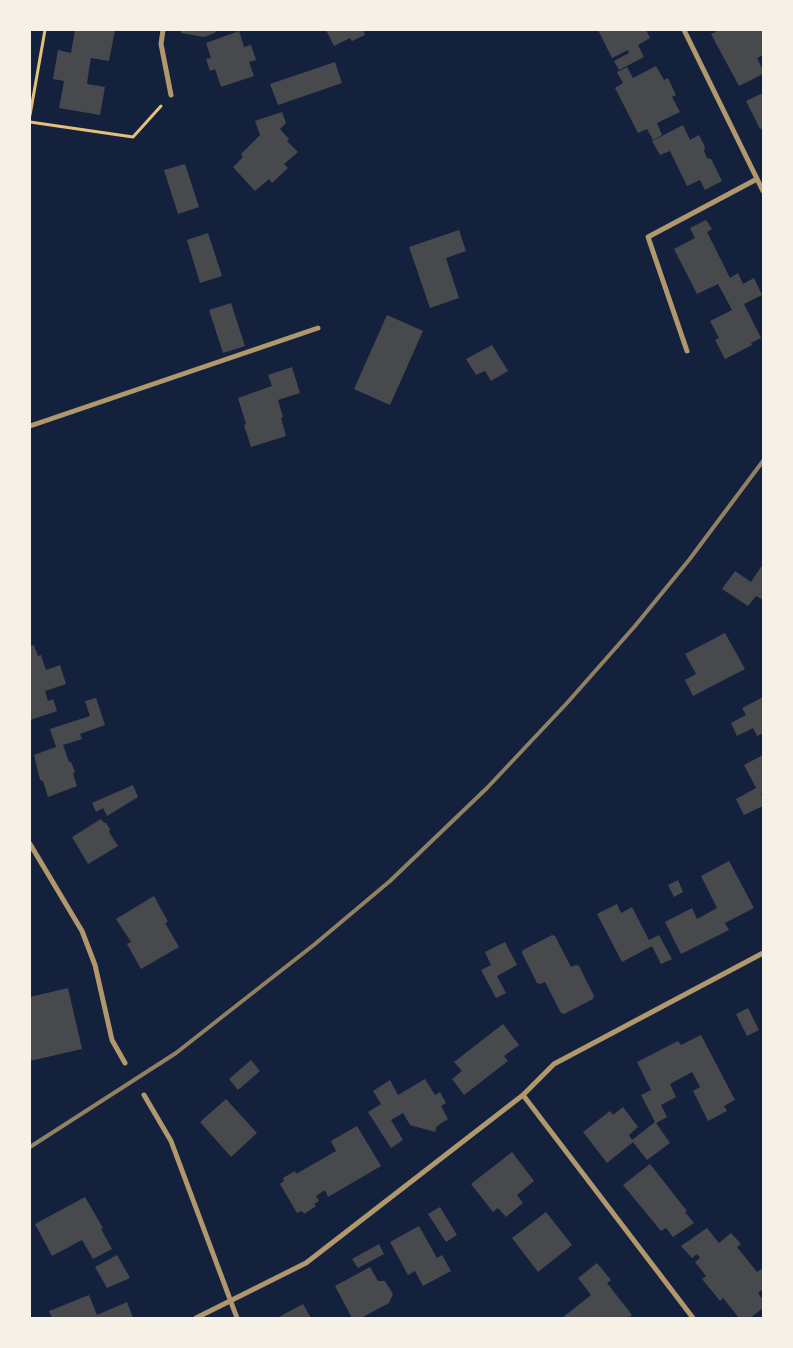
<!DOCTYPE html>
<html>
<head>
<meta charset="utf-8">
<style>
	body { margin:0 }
	#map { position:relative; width:793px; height:1348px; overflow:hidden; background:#14213d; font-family:Quicksand,sans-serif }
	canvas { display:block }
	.frame { position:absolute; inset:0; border:31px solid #f6f1e7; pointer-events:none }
</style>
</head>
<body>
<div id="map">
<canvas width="793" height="1348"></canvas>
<div class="frame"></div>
</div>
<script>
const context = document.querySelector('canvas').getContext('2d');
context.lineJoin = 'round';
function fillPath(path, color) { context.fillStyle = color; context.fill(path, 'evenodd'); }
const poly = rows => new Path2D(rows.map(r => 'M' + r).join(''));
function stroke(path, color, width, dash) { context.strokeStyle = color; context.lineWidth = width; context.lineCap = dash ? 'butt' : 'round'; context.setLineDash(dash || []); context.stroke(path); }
fillPath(poly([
	[75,30,115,30,109,61,91,58,89,69,87,84,105,87,100,115,59,108,64,81,53,79,58,50,71,53],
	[181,30,216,30,215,33,204,37,181,33],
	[326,30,363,30,365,35,352,41,350,38,334,46],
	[598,30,646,30,650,38,638,45,644,57,619,70,614,61,629,53,628,50,612,58],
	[719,30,762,30,763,55,757,58,763,70,763,74,739,86,711,34],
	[239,31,244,47,251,45,256,60,249,62,254,76,221,87,215,69,210,71,206,59,211,58,206,43],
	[335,62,342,83,278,105,270,84],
	[656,66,664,80,668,78,676,95,672,97,680,112,657,123,662,135,653,140,647,129,638,133,615,88,623,83,617,72,627,67,633,78],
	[763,93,763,128,760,129,746,101],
	[282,112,286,123,280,129,289,139,287,141,298,152,284,164,288,168,272,183,269,179,255,191,233,167,243,157,241,154,260,135,255,121],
	[683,125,690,140,699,135,705,147,704,151,707,158,711,159,722,181,705,190,700,180,687,186,670,151,660,155,652,141],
	[185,164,199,207,178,214,164,170],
	[706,220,712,229,707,232,730,278,738,273,743,284,754,278,762,295,744,304,761,338,751,343,752,345,725,359,715,340,719,338,710,321,732,310,718,284,697,294,674,249,695,238,690,228],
	[459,230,466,251,446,258,459,298,430,308,409,247],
	[208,233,222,276,200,283,187,240],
	[231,303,245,346,223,353,209,310],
	[387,315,423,331,390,405,354,389],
	[492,345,508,371,491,381,485,371,476,375,466,359],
	[292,367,300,393,278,400,283,417,281,418,286,436,251,447,244,425,246,424,238,398,272,386,268,375],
	[763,564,763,600,756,596,748,606,722,589,735,571,751,582],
	[725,633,745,669,693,696,685,680,696,674,685,654],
	[34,645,38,656,41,655,46,670,60,665,66,684,45,691,48,701,53,699,57,711,30,720,30,646],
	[763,697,763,733,757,736,753,728,737,736,731,723,746,715,742,708],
	[96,698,105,725,80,734,82,739,63,745,69,762,71,762,75,772,73,774,77,786,48,797,43,781,40,780,34,755,56,747,50,729,90,716,85,701],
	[763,755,763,793,761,794,763,798,763,806,744,815,736,799,756,788,744,765],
	[133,785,138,797,107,816,103,808,96,812,92,803],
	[101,819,103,822,106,823,110,829,109,832,118,846,88,864,72,837],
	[729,861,754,908,725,923,729,930,681,954,665,922,692,908,697,919,717,908,701,876],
	[678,880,683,892,674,897,668,885],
	[154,896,168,922,165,923,179,947,141,969,127,944,131,942,116,919],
	[617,904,621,913,632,907,649,940,659,935,672,959,661,964,652,946,622,962,597,914],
	[552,935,555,936,571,967,576,965,579,966,594,996,593,999,564,1014,561,1013,545,982,540,984,537,983,522,953,523,950],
	[505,942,517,965,497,976,506,993,496,998,481,970,491,965,485,952],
	[68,988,82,1049,30,1061,30,997],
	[748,1008,759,1030,747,1036,736,1014],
	[503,1024,519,1045,504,1056,508,1061,464,1095,452,1079,462,1071,454,1062],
	[701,1035,735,1100,724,1106,727,1111,708,1121,693,1091,700,1087,692,1072,670,1084,676,1097,661,1105,667,1117,656,1123,670,1143,647,1160,633,1142,607,1163,583,1132,610,1111,613,1115,623,1107,638,1127,629,1135,632,1140,655,1122,641,1095,651,1090,637,1062,678,1041,681,1045],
	[251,1060,260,1071,238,1090,229,1079],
	[425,1079,435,1095,440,1092,446,1103,441,1106,448,1119,437,1126,435,1132,410,1125,403,1113,391,1120,403,1140,391,1148,368,1112,381,1104,373,1091,390,1080,398,1095],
	[226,1099,257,1133,231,1157,200,1122],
	[357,1126,381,1166,328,1197,325,1190,316,1196,319,1201,314,1204,316,1206,304,1214,302,1211,297,1213,280,1184,284,1181,283,1178,295,1171,296,1174,336,1151,331,1141],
	[512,1152,534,1181,517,1195,523,1203,506,1217,498,1208,493,1212,471,1184],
	[650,1164,687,1211,685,1212,694,1223,673,1237,666,1228,661,1231,623,1185],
	[85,1197,103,1228,101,1229,112,1249,93,1259,82,1240,52,1256,35,1224],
	[440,1207,457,1235,446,1242,428,1214],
	[546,1212,572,1245,538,1272,512,1238],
	[419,1226,437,1258,442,1255,451,1271,423,1286,415,1271,408,1275,390,1242],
	[707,1228,719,1243,731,1233,741,1244,737,1247,757,1272,761,1269,763,1272,763,1289,758,1293,763,1300,763,1308,750,1318,739,1318,723,1298,720,1301,702,1279,706,1276,695,1262,700,1258,697,1254,692,1258,681,1246],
	[379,1244,384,1254,358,1268,352,1259],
	[117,1255,130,1278,107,1288,95,1267],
	[597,1263,611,1280,607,1283,632,1315,629,1318,562,1318,591,1295,578,1278],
	[370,1267,378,1281,385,1281,393,1294,389,1303,361,1318,352,1318,335,1286],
	[89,1295,97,1315,127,1302,133,1318,52,1318,49,1311],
	[303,1304,311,1318,277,1318]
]), '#48494c');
stroke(poly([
	[30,115,45,30],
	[30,122,133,137,161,106]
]), '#e5c07b', 3);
stroke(poly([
	[163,30,161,44,171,95],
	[684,30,763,191],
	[687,351,648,237,757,179],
	[30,426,318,328],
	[30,844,82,931,95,965,112,1040,125,1063],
	[144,1095,171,1141,237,1318],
	[523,1095,693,1318],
	[196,1318,306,1263,523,1095,554,1064,763,953]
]), '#b1986c', 5);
stroke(poly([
	[30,1147,176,1053,315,944,390,881,487,788,567,703,635,626,689,560,763,461]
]), '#918062', 4);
</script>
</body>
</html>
